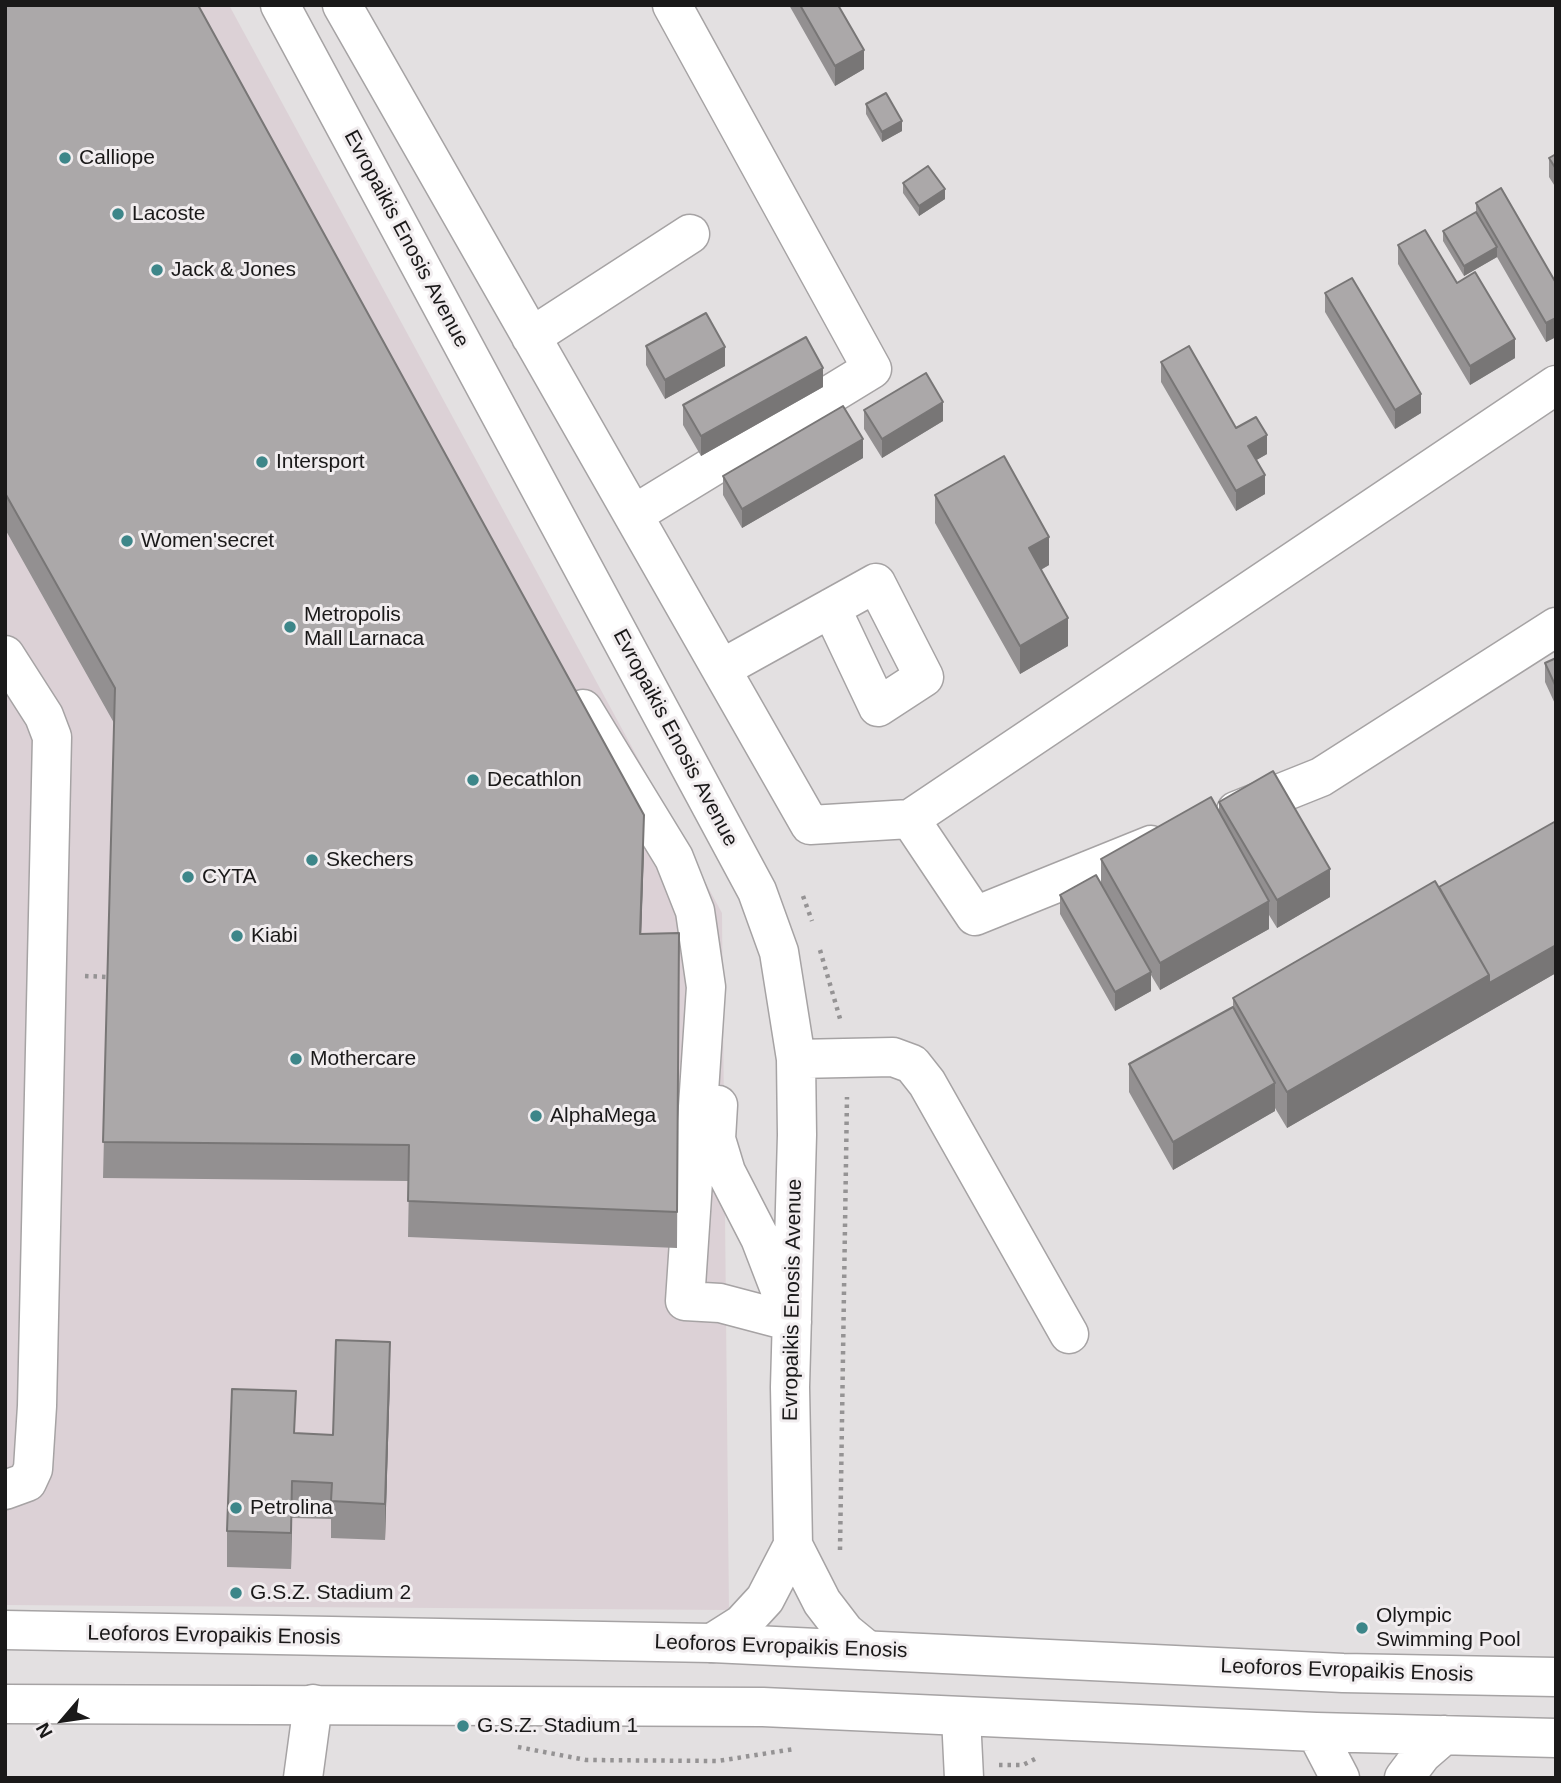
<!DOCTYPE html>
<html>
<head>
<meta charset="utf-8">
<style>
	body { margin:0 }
	#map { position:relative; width:1561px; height:1783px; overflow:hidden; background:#e3e0e1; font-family:Helvetica,sans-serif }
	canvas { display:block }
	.frame { position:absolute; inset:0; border:7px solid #1a1919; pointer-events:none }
	.north { position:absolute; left:28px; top:1685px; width:70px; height:70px; -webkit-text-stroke:5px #f1edef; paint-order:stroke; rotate:241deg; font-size:19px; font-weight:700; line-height:28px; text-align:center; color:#1a1919 }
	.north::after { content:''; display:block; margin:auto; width:24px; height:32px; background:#1a1919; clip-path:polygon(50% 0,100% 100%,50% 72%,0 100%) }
</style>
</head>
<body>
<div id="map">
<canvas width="1561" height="1783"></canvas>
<div class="frame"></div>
<div class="north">N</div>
</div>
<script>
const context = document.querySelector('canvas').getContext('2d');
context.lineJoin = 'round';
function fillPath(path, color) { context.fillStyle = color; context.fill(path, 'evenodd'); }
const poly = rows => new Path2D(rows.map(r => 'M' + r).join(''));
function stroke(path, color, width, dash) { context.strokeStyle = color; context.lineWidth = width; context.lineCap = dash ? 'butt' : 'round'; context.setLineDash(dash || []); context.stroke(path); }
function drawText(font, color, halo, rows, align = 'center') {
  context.font = font + ' Helvetica,sans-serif'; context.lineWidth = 6; context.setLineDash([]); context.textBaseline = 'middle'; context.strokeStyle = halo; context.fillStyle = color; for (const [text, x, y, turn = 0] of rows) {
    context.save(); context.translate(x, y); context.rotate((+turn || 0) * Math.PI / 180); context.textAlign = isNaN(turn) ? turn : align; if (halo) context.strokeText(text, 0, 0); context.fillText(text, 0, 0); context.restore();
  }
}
fillPath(poly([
	[5,5,229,5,722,913,729,1610,5,1605]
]), '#dcd1d6');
const minor = poly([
	[280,5,757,891,779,952,796,1059,797,1135,790,1387,793,1545,822,1602,845,1632,867,1650],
	[342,5,810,825,910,819,1556,385],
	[531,337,690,234],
	[633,515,872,369,672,5],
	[5,655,44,716,52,737,37,1406,33,1469,27,1482,5,1490],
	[721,669,876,583,924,677,878,707,831,608],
	[583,709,674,858,695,911,706,987,685,1301,720,1303,792,1322],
	[1236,811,1321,777,1556,627],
	[910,819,975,916,1151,845],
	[796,1059,893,1057,912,1064,927,1083,1069,1334],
	[718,1105,716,1139,726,1172,760,1238,785,1303],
	[712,1643,742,1624,765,1599,793,1545],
	[961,1717,964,1778],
	[303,1778,313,1704]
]);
const major = poly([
	[5,1630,712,1643,1343,1673,1556,1677],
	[5,1704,763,1707,1316,1732,1556,1738],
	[1316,1732,1340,1778],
	[1404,1778,1422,1754,1444,1735]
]);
stroke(minor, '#a6a3a4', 41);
stroke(major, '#a6a3a4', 41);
stroke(poly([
	[803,896,812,921],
	[820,950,841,1022],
	[85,976,108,977],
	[840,1550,847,1097],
	[518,1747,586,1760,718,1761,794,1749],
	[999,1765,1023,1765,1035,1759]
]), '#959394', 4.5, [3.5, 5]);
stroke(minor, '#fff', 38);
stroke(major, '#fff', 38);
fillPath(poly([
	[5,5,644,851,641,934,679,933,677,1248,408,1237,409,1181,103,1178,114,723,5,529],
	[789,5,838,5,864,69,835,86],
	[866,104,902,131,882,142,866,114],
	[1556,154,1556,188,1549,177,1549,158],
	[903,183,945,199,919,216,903,193],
	[1476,203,1556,283,1556,337,1546,342,1497,257,1464,276,1443,241,1443,231,1476,212],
	[1398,245,1457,283,1515,358,1470,385,1398,264],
	[1325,293,1421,413,1395,429,1325,312],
	[646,346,725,366,665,399,646,365],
	[1161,362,1267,454,1256,460,1265,494,1236,511,1161,382],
	[823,387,701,456,683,425,683,405],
	[864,410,943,421,882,458,864,429],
	[863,458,742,528,723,495,723,476],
	[935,495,1049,565,1041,570,1068,646,1020,674,935,523],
	[1556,658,1556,706,1545,682,1545,663],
	[1219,802,1330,897,1277,928,1269,915,1269,929,1160,990,1151,975,1151,991,1115,1011,1060,914,1060,895,1101,884,1101,859,1219,813],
	[1556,821,1556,973,1287,1128,1275,1108,1275,1111,1173,1170,1129,1092,1129,1064,1233,1007,1233,998,1439,887],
	[390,1378,385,1540,331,1538,331,1519,292,1518,291,1569,227,1567,227,1531,295,1433,333,1435]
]), '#939091');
fillPath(poly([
	[864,50,864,69,835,86,835,66],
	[902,121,902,131,882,142,882,132],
	[945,189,945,199,919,216,919,206],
	[1497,247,1497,257,1464,276,1464,266],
	[1556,318,1556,337,1546,342,1546,323],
	[1515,339,1515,358,1470,385,1470,366],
	[725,347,725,366,665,399,665,380],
	[823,368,823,387,701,456,701,436],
	[1421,394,1421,413,1395,429,1395,410],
	[943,402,943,421,882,458,882,439],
	[1267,435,1267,454,1248,465,1248,446],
	[863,439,863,458,742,528,742,509],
	[1265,475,1265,494,1236,511,1236,491],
	[1049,537,1049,565,1029,576,1029,548],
	[1068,618,1068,646,1020,674,1020,646],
	[644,815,644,851,640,970,640,934],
	[1330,869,1330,897,1277,928,1277,900],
	[1269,901,1269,929,1160,990,1160,963],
	[1556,945,1556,973,1287,1128,1287,1092,1489,975],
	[1151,972,1151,991,1115,1011,1115,992],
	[1275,1083,1275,1111,1173,1170,1173,1142],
	[390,1342,390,1378,385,1540,385,1504],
	[292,1481,292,1518,291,1569,291,1533]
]), '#787676');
const building = poly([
	[5,5,198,5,644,815,640,934,679,933,677,1212,408,1201,409,1145,103,1142,115,688,5,493,5,5],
	[800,5,838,5,864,50,835,66,800,5],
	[886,93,902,121,882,132,866,104,886,93],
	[1556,154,1556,169,1549,158,1556,154],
	[928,166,945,189,919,206,903,183,928,166],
	[1501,188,1556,283,1556,318,1546,323,1476,203,1501,188],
	[1476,212,1497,247,1464,266,1443,231,1476,212],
	[1425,230,1457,283,1475,272,1515,339,1470,366,1398,245,1425,230],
	[1352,278,1421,394,1395,410,1325,293,1352,278],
	[706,313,725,347,665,380,646,346,706,313],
	[806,337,823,368,701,436,683,405,806,337],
	[1189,346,1236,428,1256,417,1267,435,1248,446,1265,475,1236,491,1161,362,1189,346],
	[926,373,943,402,882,439,864,410,926,373],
	[843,406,863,439,742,509,723,476,843,406],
	[1004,456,1049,537,1029,548,1068,618,1020,646,935,495,1004,456],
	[1556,658,1556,687,1545,663,1556,658],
	[1273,771,1330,869,1277,900,1219,802,1273,771],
	[1211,797,1269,901,1160,963,1101,859,1211,797],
	[1556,821,1556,945,1489,983,1489,975,1439,887,1556,821],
	[1096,875,1151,972,1115,992,1060,895,1096,875],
	[1435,881,1489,975,1287,1092,1233,998,1435,881],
	[1233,1007,1275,1083,1173,1142,1129,1064,1233,1007],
	[336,1340,390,1342,385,1504,331,1501,332,1483,292,1481,291,1533,227,1531,232,1389,296,1391,294,1433,333,1435,336,1340]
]);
fillPath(building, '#aba8a9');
stroke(building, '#787676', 2);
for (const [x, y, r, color] of [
	[65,158,7,"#3d8689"],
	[118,214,7,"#3d8689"],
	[157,270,7,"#3d8689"],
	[262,462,7,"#3d8689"],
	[127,541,7,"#3d8689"],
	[290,627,7,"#3d8689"],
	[473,780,7,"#3d8689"],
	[312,860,7,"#3d8689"],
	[188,877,7,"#3d8689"],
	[237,936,7,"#3d8689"],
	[296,1059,7,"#3d8689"],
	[536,1116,7,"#3d8689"],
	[236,1508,7,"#3d8689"],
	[236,1593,7,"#3d8689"],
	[1362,1628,7,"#3d8689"],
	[463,1726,7,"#3d8689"]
]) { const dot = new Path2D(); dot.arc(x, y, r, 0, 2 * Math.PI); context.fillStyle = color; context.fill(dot); stroke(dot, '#f1edef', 2.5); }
drawText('21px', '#1a1919', '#f1edef', [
	["Calliope",79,158],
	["Lacoste",132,214],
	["Jack & Jones",171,270],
	["Intersport",276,462],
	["Women'secret",141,541],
	["Metropolis",304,615],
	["Mall Larnaca",304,639],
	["Decathlon",487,780],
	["Skechers",326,860],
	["CYTA",202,877],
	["Kiabi",251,936],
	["Mothercare",310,1059],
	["AlphaMega",550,1116],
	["Petrolina",250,1508],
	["G.S.Z. Stadium 2",250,1593],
	["Olympic",1376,1616],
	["Swimming Pool",1376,1640],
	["G.S.Z. Stadium 1",477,1726]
], 'left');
drawText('21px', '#1a1919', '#f1edef', [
	["Evropaikis Enosis Avenue",406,239,62],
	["Evropaikis Enosis Avenue",675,738,62],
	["Evropaikis Enosis Avenue",793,1300,-89],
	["Leoforos Evropaikis Enosis",214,1636,1],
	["Leoforos Evropaikis Enosis",781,1647,2],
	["Leoforos Evropaikis Enosis",1347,1671,2]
]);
</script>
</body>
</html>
